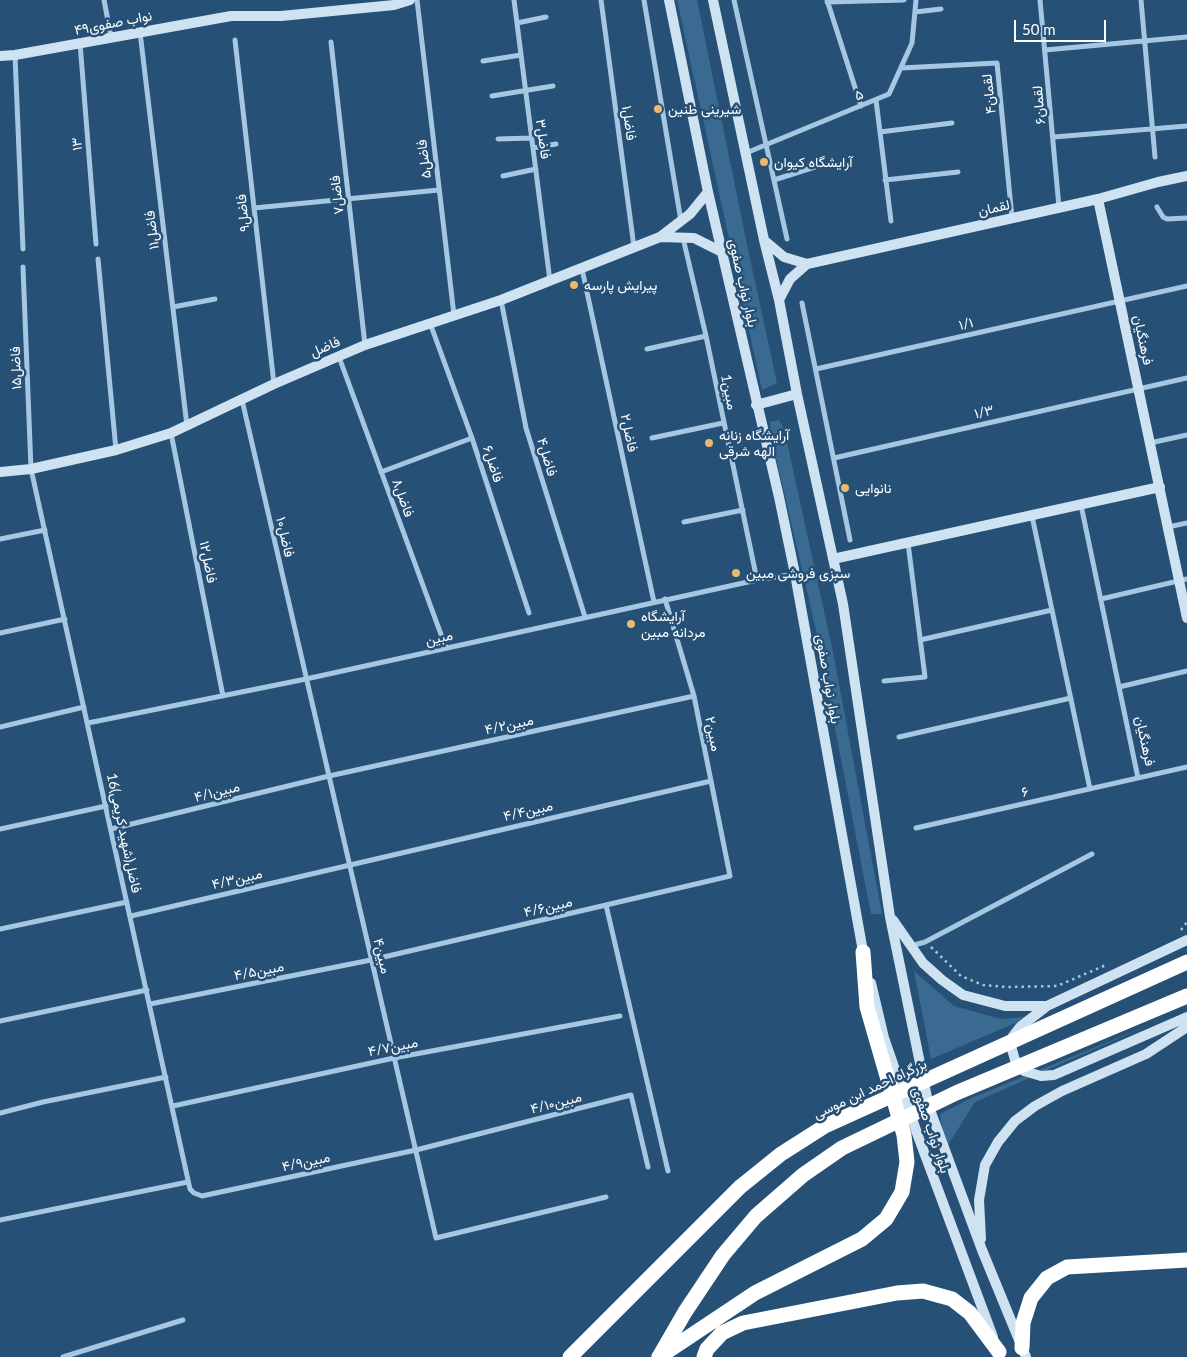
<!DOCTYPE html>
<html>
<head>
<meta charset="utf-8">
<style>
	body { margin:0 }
	#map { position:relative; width:1187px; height:1357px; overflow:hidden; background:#265075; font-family:Lato,sans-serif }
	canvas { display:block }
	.scale { position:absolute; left:1014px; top:20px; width:92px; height:22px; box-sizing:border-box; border:2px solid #fff; border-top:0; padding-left:6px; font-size:15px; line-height:18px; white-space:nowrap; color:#fff; -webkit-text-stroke:4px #265075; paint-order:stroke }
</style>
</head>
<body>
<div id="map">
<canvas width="1187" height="1357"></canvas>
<div class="scale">50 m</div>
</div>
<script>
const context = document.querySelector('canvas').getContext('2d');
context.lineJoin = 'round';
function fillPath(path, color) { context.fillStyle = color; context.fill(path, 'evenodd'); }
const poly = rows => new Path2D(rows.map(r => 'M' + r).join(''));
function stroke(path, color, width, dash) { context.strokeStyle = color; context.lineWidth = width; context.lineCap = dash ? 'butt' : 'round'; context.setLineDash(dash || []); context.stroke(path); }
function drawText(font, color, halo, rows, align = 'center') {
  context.font = font + ' Lato,Vazirmatn,sans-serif'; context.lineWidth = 5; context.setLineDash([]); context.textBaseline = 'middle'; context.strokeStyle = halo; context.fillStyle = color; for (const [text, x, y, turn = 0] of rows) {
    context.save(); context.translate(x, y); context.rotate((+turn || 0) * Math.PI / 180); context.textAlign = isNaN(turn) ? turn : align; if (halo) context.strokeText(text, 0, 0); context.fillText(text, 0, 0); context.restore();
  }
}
fillPath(poly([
	[677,0,697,0,749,254,777,383,762,390],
	[779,420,784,429,833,652,882,914,871,914,816,630,771,436,770,422],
	[914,971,954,1006,1001,1019,1032,1016,931,1059],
	[1154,1023,975,1102,945,1150,940,1114,969,1099]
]), '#3a6a92');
stroke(poly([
	[1181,930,1187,922],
	[931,947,961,976,983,985,1006,987,1057,986,1106,965]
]), '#a6c7e2', 2.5, [2.5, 4]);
stroke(poly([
	[104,0,111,37],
	[417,0,454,315],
	[514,0,550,281],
	[601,0,634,247],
	[644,0,681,221],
	[734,0,787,239],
	[827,0,861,106],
	[1040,0,1059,207],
	[1141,0,1155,157],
	[827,2,904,0],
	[915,12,941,9],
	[517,23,546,17],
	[140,32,187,426],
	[235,40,274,384],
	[331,42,365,345],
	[80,43,96,244],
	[1045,50,1187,37],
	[15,55,23,249],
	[483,61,521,55],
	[901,68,997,63,1012,218],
	[492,96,553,86],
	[876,100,891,221],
	[880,132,952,123],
	[1054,137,1187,126],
	[498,139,532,138],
	[533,148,556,144],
	[746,153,889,94,912,43,916,0],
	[503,176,536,169],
	[774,180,821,165],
	[885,180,958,172],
	[1157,207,1163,217,1167,219,1187,218],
	[254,208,439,190],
	[683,238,706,336,757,580],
	[98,259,116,450],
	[23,267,31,469,190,1189,194,1193,202,1196,416,1150,631,1095,648,1167],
	[582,269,654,602],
	[501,300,526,428,585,617],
	[802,303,850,540],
	[173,307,215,299],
	[430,323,472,438,529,613],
	[647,349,706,336],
	[339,357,446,648],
	[816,369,1187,286],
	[242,400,436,1238,606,1197],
	[171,433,223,696],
	[652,438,723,423],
	[1150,443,1187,435],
	[834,458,1187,378],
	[381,472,472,438],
	[1081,505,1138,778],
	[1032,516,1090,789],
	[684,522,743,510],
	[1168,527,1187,523],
	[0,539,45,530],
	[1101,599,1187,579],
	[0,633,65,619],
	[920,640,1052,610],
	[884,681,925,677,908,543],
	[1119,687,1187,671],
	[88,723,306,679,757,580,795,574],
	[0,727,84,707],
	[899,737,1071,698],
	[916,828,1187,767],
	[0,829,106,806],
	[111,829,329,776,694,696],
	[606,905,668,1171],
	[131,916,711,781],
	[0,929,127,902],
	[911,946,925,942,1092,854],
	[150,1004,371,960,730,876,694,696,665,599],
	[0,1021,147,990],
	[173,1106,394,1058,620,1016],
	[0,1113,43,1102,166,1077],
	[0,1220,188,1182],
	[63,1357,183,1320]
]), '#a6c7e2', 5);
stroke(poly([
	[669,0,708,192,779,497,795,574,864,957],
	[713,0,764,240,779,300,797,394,843,604,890,917,929,1107,982,1250,1026,1357],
	[0,56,15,55,231,16,281,16,394,5,410,0],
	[1098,199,1187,618],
	[660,237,694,238,722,252],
	[765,241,784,257,807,264],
	[779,300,790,279,807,264,1098,199,1158,182,1187,176],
	[756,405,797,394],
	[0,472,31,469,116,450,171,433,274,384,365,345,501,300,660,237,690,214,708,192],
	[833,559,1160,487],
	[893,920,923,963,942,980,963,995,1005,1006,1047,1006,1187,940],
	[871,983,884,1038,918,1136,993,1337],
	[1047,1006,1020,1027,1013,1036,1011,1046,1015,1060,1024,1071,1041,1076,1054,1075,1187,1017],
	[981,1239,979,1200,985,1165,998,1142,1015,1121,1035,1106,1062,1091,1146,1054,1187,1027]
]), '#cfe2f2', 10);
stroke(poly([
	[1022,1348,1023,1323,1031,1298,1047,1278,1067,1267,1187,1260],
	[659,1357,755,1293,862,1239,886,1219,902,1192,907,1162,904,1135,867,1007,863,952],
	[704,1357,707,1349,722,1333,743,1323,897,1293,923,1291,952,1299,970,1313,999,1352]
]), '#fff', 15);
stroke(poly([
	[570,1357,740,1187,781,1154,825,1126,1187,962],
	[659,1357,685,1312,723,1255,756,1216,803,1175,842,1148,956,1093,1187,996]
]), '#fff', 15);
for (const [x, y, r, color] of [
	[658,109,5,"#eaba6c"],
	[764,162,5,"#eaba6c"],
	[574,285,5,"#eaba6c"],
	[709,443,5,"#eaba6c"],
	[845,488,5,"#eaba6c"],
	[736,573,5,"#eaba6c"],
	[631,624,5,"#eaba6c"]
]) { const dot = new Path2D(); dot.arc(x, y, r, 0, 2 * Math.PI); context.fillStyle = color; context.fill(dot); stroke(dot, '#265075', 2); }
drawText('14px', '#fff', '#265075', [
	["۴۹نواب صفوی",113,23,-11],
	["لقمان۴",989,94,-96],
	["۵",859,95,-22],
	["۶لقمان",1039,105,-95],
	["۱فاضل",629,123,82],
	["۳فاضل",543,139,82],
	["۱۳",77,144,-95],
	["۵فاضل",424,159,-97],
	["۷فاضل",337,195,-96],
	["لقمان",994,208,-13],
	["۹فاضل",243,213,-96],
	["۱۱فاضل",152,230,-97],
	["بلوار نواب صفوی",743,283,77],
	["۱/۱",966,324,-13],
	["فرهنگیان",1143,340,78],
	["فاضل",325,347,-23],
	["۱۵فاضل",16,368,-92],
	["1مبین",729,392,79],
	["۱/۳",984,412,-13],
	["۲فاضل",629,433,78],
	["۴فاضل",547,457,73],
	["۶فاضل",493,464,72],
	["۸فاضل",403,498,70],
	["۱۰فاضل",285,537,77],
	["۱۲فاضل",208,562,79],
	["مبین",439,638,-13],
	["بلوار نواب صفوی",828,679,80],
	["۴/۲مبین",509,725,-12],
	["۲مبین",713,734,79],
	["فرهنگیان",1145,741,78],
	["۴/۱مبین",217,792,-14],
	["۶",1025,792,-13],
	["۴/۴مبین",528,811,-13],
	["16فاضل(شهید کریمی)",124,833,78],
	["۴/۳مبین",237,879,-13],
	["۴/۶مبین",548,907,-13],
	["۴مبین",382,956,77],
	["۴/۵مبین",259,971,-11],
	["۴/۷مبین",393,1047,-11],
	["بزرگراه احمد ابن موسی",870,1089,-25],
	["۴/۱۰مبین",556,1103,-14],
	["بلوار نواب صفوی",931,1130,71],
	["۴/۹مبین",306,1162,-12]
]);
drawText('14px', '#fff', '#265075', [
	["شیرینی طنین",668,109],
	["آرایشگاه کیوان",774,162],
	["پیرایش پارسه",584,285],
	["آرایشگاه زنانه",719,435],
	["الهه شرقی",719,451],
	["نانوایی",855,488],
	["سبزی فروشی مبین",746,573],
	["آرایشگاه",641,616],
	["مردانه مبین",641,632]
], 'left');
</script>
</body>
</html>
